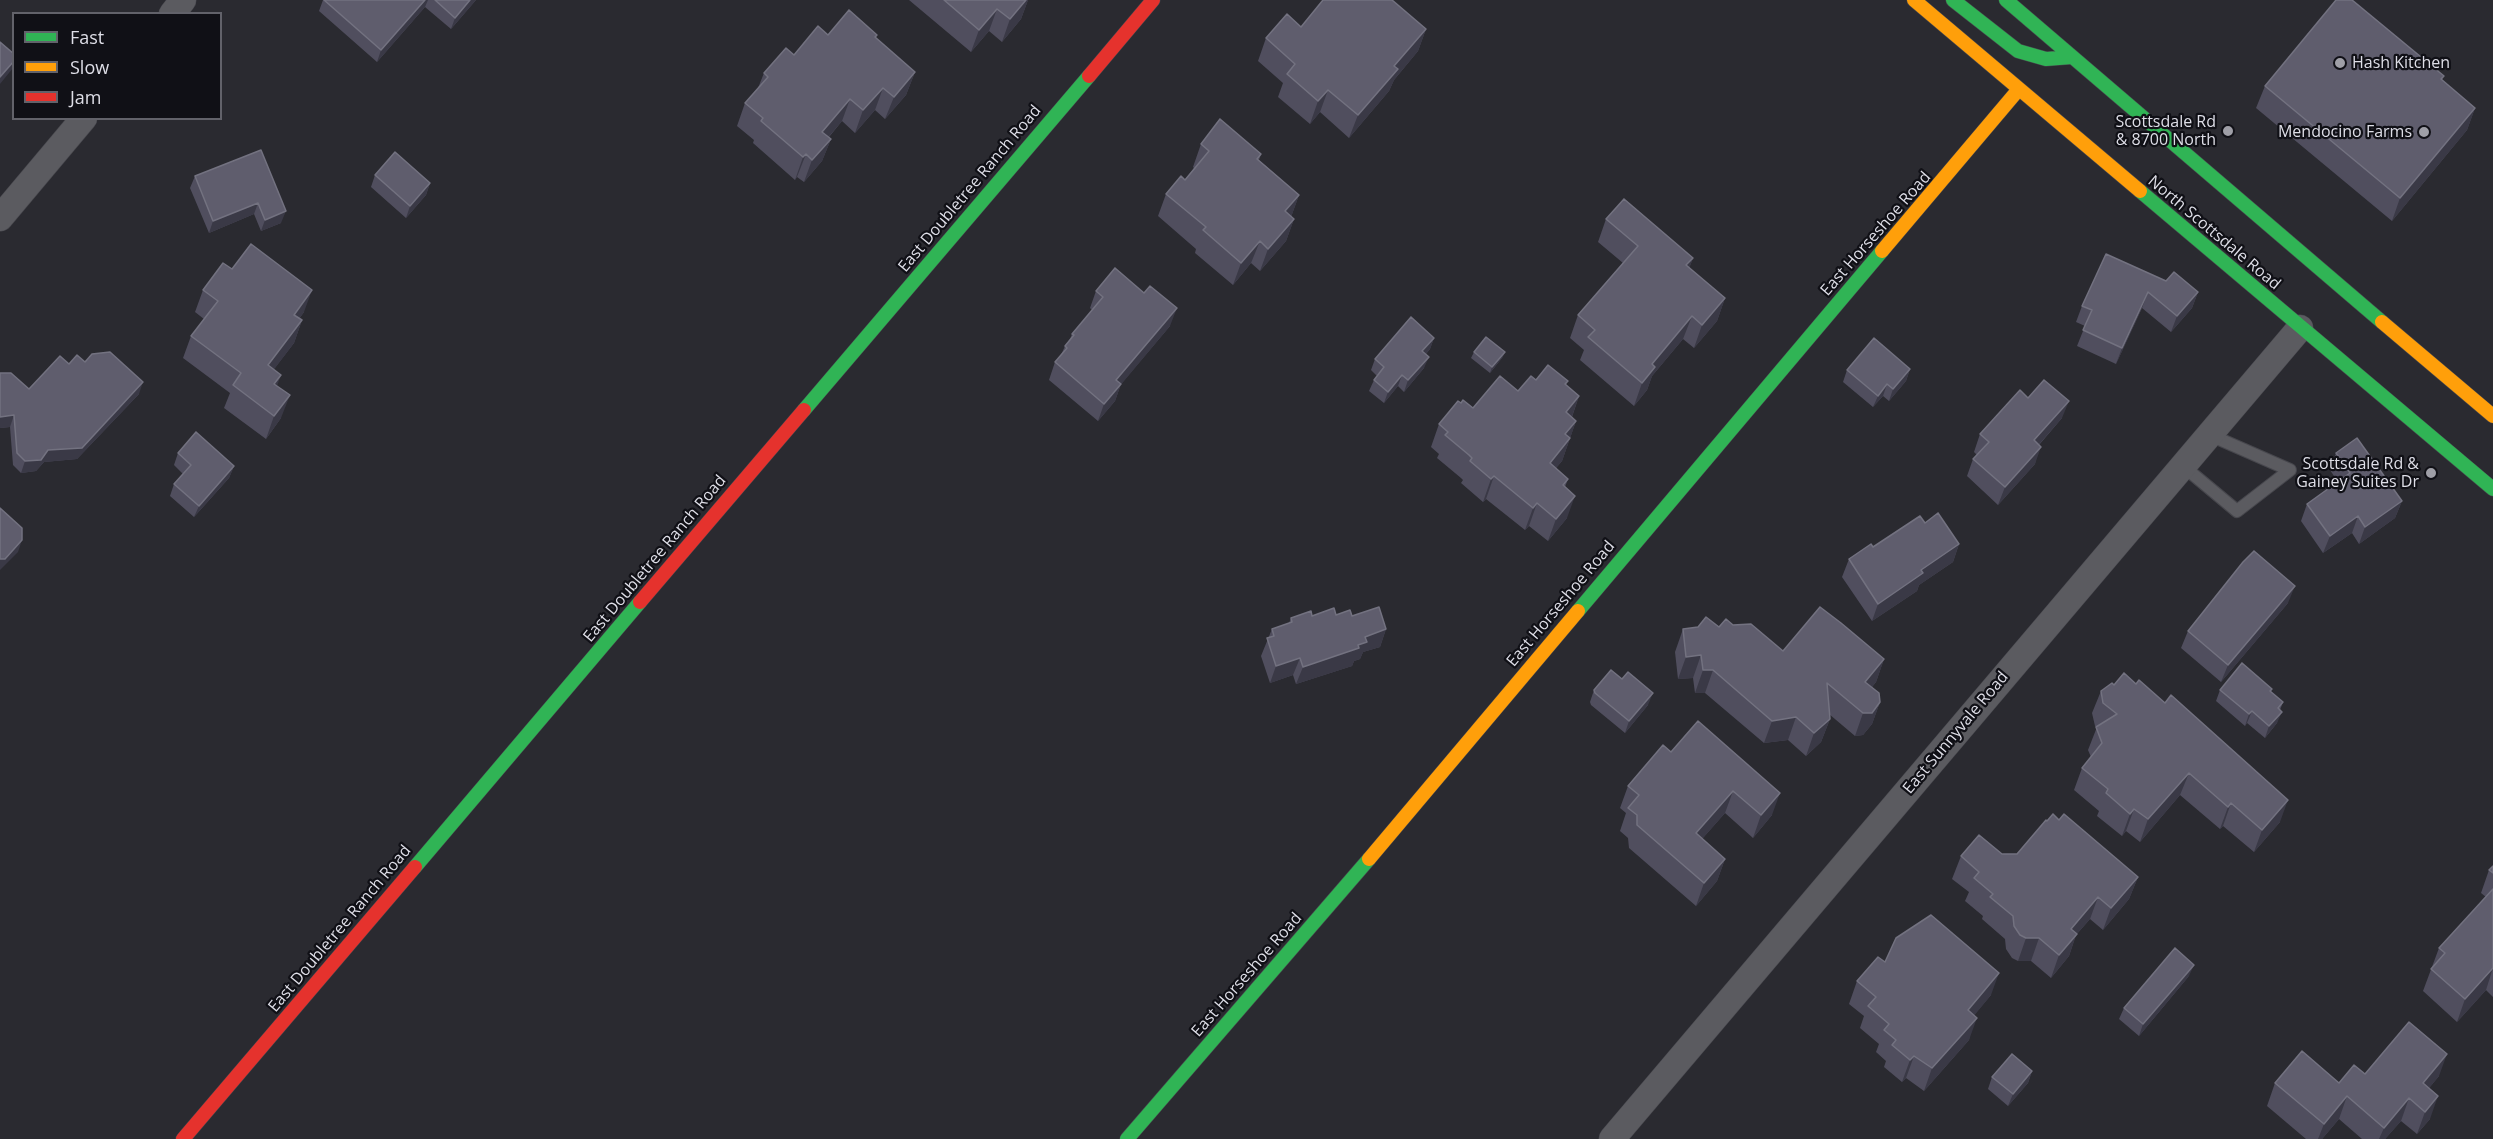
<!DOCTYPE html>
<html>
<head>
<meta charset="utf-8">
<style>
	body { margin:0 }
	#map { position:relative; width:2493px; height:1139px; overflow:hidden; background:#2a2a30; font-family:"Open Sans",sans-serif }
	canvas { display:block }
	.legend { position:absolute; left:12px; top:12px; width:210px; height:108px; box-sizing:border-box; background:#101016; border:2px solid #62626a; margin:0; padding:8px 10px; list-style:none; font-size:18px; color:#dedee7 }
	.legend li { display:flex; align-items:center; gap:12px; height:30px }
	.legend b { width:30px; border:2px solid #62626a }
</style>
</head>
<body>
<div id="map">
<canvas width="2493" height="1139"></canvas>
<ul class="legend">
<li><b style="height:8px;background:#30b455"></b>Fast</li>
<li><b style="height:8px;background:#ff9f0a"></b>Slow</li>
<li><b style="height:8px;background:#e5322d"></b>Jam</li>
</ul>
</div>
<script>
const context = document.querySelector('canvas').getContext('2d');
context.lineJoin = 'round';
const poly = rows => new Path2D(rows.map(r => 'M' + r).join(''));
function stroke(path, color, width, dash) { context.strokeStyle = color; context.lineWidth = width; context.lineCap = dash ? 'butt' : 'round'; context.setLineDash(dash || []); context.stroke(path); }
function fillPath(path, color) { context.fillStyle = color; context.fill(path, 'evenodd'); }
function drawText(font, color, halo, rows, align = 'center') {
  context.font = font + ' "Open Sans",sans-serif'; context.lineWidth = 4.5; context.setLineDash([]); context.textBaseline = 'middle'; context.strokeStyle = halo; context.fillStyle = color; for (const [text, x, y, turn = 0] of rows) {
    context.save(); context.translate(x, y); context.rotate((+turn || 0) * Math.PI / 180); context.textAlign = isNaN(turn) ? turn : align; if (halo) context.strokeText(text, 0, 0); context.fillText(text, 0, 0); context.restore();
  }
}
const lane = poly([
	[2183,466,2237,511,2290,470,2210,435]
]);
const street = poly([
	[172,14,183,0],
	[0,218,84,118],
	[1612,1139,2300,328]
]);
const fast = poly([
	[1953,0,2018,51,2046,59,2072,57],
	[2006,0,2382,322],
	[2140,191,2493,489],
	[804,410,1089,76],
	[1578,611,1882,251],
	[415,867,640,602],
	[1127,1139,1369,859]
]);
const slow = poly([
	[1914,0,2140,191],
	[1882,251,2019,89],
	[2382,322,2493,416],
	[1369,859,1578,611]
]);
const jam = poly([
	[1089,76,1153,0],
	[640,602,804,410],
	[183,1139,415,867]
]);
stroke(lane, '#47474d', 14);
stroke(street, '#47474d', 27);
stroke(fast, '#47474d', 15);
stroke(slow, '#47474d', 15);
stroke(jam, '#47474d', 15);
stroke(lane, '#5b5b60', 12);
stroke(street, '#5b5b60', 26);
stroke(fast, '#30b455', 14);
stroke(slow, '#ff9f0a', 14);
stroke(jam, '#e5322d', 14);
fillPath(poly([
	[323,0,476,0,451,29,425,7,377,62,319,11],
	[909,0,1028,0,1021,19,1002,42,989,31,971,52],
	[1301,27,1426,29,1418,51,1394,80,1389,91,1349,138,1320,112,1310,124,1278,97,1283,83,1258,61,1266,38],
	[828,35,877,35,876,38,915,72,906,95,885,119,875,110,855,133,842,121,829,137,831,139,822,161,804,182,797,177,795,180,753,143,754,140,737,126,745,103,758,88,764,73],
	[2444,76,2442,80,2475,108,2467,130,2392,221,2256,108,2265,86],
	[1201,144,1261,154,1259,160,1299,195,1291,217,1294,219,1286,241,1260,271,1251,263,1233,285,1195,253,1196,249,1158,216,1166,194,1185,180,1194,168,1193,167],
	[261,150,281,223,261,231,254,214,209,233,190,188,195,176],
	[375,175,430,183,426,195,406,218,371,187],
	[1606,219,1693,258,1689,268,1725,298,1717,321,1694,348,1683,339,1652,376,1647,390,1634,406,1580,360,1584,350,1570,338,1578,315,1623,263,1598,242],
	[232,269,304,312,299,319,302,320,294,343,274,369,281,418,266,439,224,408,230,393,183,358,191,336,204,319,195,312,203,290],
	[2166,281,2198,292,2192,308,2171,332,2142,308,2116,364,2077,346,2085,326,2076,322,2082,306],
	[1096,291,1170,326,1121,384,1115,401,1098,421,1049,380,1055,362,1061,355,1065,346,1070,339,1072,334,1092,310,1090,308],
	[1434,338,1430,349,1426,354,1424,368,1404,392,1398,386,1384,403,1369,391,1374,380,1377,376,1371,370,1375,359],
	[1474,352,1505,352,1502,358,1490,373,1471,358],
	[85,362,139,394,77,459,44,462,36,471,21,473,13,465,10,427,0,428,0,373,29,389],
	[1910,369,1906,381,1889,401,1883,396,1873,407,1843,382,1847,370],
	[1536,380,1568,381,1566,385,1579,396,1572,417,1576,421,1562,461,1556,468,1568,479,1565,487,1567,518,1548,541,1529,526,1525,530,1486,499,1483,502,1461,483,1463,480,1461,478,1437,458,1439,454,1431,447,1439,424,1461,403,1473,408,1518,391],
	[2028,398,2062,418,2039,445,2035,464,1998,505,1967,476,1973,459,1977,455,1974,452,1980,434],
	[178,453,234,466,229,478,194,517,170,496,174,484,183,474,174,465],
	[2336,453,2402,501,2395,518,2359,544,2352,533,2323,553,2301,521,2307,504,2338,482,2330,470],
	[1925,523,1959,544,1953,562,1919,585,1917,591,1872,621,1842,577,1849,559],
	[2288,603,2221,682,2181,648,2188,631],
	[1336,615,1352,616,1386,629,1380,647,1363,652,1360,659,1354,661,1352,666,1296,684,1293,675,1270,683,1261,656,1272,629,1289,623,1291,618],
	[1733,625,1783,651,1884,659,1876,682,1872,687,1880,702,1872,724,1863,735,1855,736,1829,714,1830,719,1821,742,1806,756,1788,740,1764,743,1705,693,1695,693,1693,678,1678,679,1675,652,1683,629,1719,627],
	[2272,689,2271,692,2283,702,2280,710,2277,723,2265,738,2247,723,2245,726,2216,701,2220,690],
	[1594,690,1648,705,1625,733,1591,705,1590,702],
	[2101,691,2280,822,2254,852,2223,826,2220,829,2180,795,2140,842,2126,831,2122,836,2097,816,2099,811,2074,790,2082,768,2091,757,2088,750,2097,727,2095,726,2092,713],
	[1671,752,1772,815,1753,838,1725,813,1702,839,1725,859,1717,881,1696,906,1629,848,1628,838,1620,831,1626,813,1620,808,1628,786],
	[2059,820,2138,877,2129,899,2103,930,2090,919,2076,935,2069,956,2051,978,2031,961,2018,961,2012,958,2006,949,2005,939,1982,919,1983,916,1965,901,1969,892,1952,879,1961,856,2017,854,2047,821],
	[2493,866,2493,997,2486,990,2457,1022,2423,991,2439,948,2486,897,2481,893,2489,870],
	[1885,962,1991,995,1974,1015,1969,1040,1924,1091,1906,1078,1902,1082,1884,1067,1886,1061,1876,1052,1879,1044,1860,1028,1864,1016,1849,1004,1857,981],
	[2189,976,2139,1036,2119,1019,2124,1008],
	[2032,1071,2028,1083,2008,1106,1988,1089,1992,1077],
	[2365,1074,2439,1076,2429,1088,2430,1119,2417,1134,2401,1121,2385,1139,2362,1139,2339,1119,2322,1139,2306,1139,2267,1106,2275,1083,2339,1083]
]), '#504e5e');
fillPath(poly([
	[425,0,428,0,425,7,377,62,381,50],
	[470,0,476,0,451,29,455,18],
	[1026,0,1028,0,1021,19,1002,42,1010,19],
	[997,9,989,31,971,52,979,30],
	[1426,29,1418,51,1394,80,1389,91,1349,138,1358,115,1394,66],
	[14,61,13,68,0,84,0,77],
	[915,72,906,95,885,119,894,97],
	[883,88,875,110,855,133,863,110],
	[1328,90,1320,112,1310,124,1318,101],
	[850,99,842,121,814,154,822,132],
	[2475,108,2467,130,2392,221,2400,198],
	[831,139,822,161,804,182,812,160],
	[806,154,797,177,795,180,803,157],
	[430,183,426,195,406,218,410,206],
	[1299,195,1291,217,1285,211],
	[258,203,254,214,209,233,213,221],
	[286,211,281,223,261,231,265,220],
	[1294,219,1286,241,1260,271,1268,249],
	[1260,241,1251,263,1233,285,1241,263],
	[1693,258,1685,280,1686,265],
	[312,290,304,312,286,337,294,315],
	[2148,292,2142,308,2116,364,2122,348],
	[2198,292,2192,308,2171,332,2177,316],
	[1725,298,1717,321,1694,348,1702,325],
	[1177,308,1170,326,1119,387,1121,384,1115,401,1098,421,1104,404,1116,380],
	[1692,316,1683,339,1652,376,1647,390,1634,406,1642,383,1652,364],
	[302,320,294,343,260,388,268,365],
	[1434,338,1430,349,1418,363,1422,351],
	[1505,352,1502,358,1490,373,1492,367],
	[1429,357,1424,368,1404,392,1408,380],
	[1910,369,1906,381,1889,401,1893,389],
	[281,375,273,397,274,384],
	[1402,375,1398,386,1384,403,1388,392],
	[143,382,139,394,77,459,44,462,36,471,21,473,25,461,48,450],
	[1887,384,1883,396,1873,407,1878,396],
	[290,395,281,418,266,439,274,416],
	[1579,396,1571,419,1566,412],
	[2069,401,2062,418,2027,458,2034,440],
	[14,415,10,427,0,428,0,417],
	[1576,421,1562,461,1541,486,1550,463,1565,434],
	[2041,447,2035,464,1998,505,2005,487],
	[234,466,229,478,194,517,199,506],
	[1494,476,1486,499,1483,502,1491,479],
	[1575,496,1567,518,1548,541,1556,519],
	[2402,501,2395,518,2359,544,2365,527],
	[1537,503,1529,526,1525,530,1533,508],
	[2358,516,2352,533,2323,553,2330,536],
	[22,540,18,552,0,570,0,559],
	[1959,544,1953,562,1919,585,1917,591,1872,621,1878,604,1921,570],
	[2295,586,2288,603,2221,682,2228,665],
	[1386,629,1380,647,1363,652,1360,659,1354,661,1352,666,1296,684,1303,667,1358,645,1365,637],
	[1701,655,1693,678,1678,679,1686,657],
	[1300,658,1293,675,1270,683,1276,666],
	[1884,659,1876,682,1857,705,1865,682],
	[1703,670,1713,670,1705,693,1695,693],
	[1653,693,1648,705,1625,733,1629,721],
	[1880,702,1872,724,1863,735,1855,736,1863,713],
	[2252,711,2247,723,2245,726,2249,714],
	[2282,712,2277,723,2265,738,2269,726],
	[1796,717,1788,740,1764,743,1772,721],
	[1830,719,1821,742,1806,756,1814,733],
	[2189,773,2180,795,2140,842,2148,819],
	[1733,791,1725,813,1687,856,1696,833],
	[1780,793,1772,815,1753,838,1761,815],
	[2288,800,2280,822,2254,852,2262,830],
	[2231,803,2223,826,2220,829,2228,807],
	[2134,809,2126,831,2122,836,2130,814],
	[1725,859,1717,881,1696,906,1704,883],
	[2138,877,2129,899,2103,930,2111,908],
	[2098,897,2090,919,2076,935,2069,956,2051,978,2059,955,2071,929],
	[2026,938,2039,938,2031,961,2018,961],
	[2194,965,2189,976,2139,1036,2143,1024],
	[2493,968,2486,990,2457,1022,2465,999],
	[1999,973,1991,995,1960,1033,1968,1010],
	[1977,1018,1969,1040,1924,1091,1932,1068],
	[2447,1054,2439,1076,2416,1104,2423,1083],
	[1914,1056,1906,1078,1902,1082,1910,1060],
	[2032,1071,2028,1083,2008,1106,2013,1094],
	[2347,1096,2339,1119,2322,1139,2318,1139,2324,1124],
	[2438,1096,2430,1119,2417,1134,2425,1112],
	[2409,1098,2401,1121,2385,1139,2379,1139,2384,1128]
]), '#3a3946');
const building = poly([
	[324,0,425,0,381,50,324,0],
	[435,0,470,0,455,18,435,0],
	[944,0,1026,0,1010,19,997,9,979,30,944,0],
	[1323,0,1392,0,1426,29,1394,66,1398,69,1358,115,1328,90,1318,101,1287,74,1295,64,1266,38,1287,14,1301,27,1323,0],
	[2336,0,2352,0,2444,76,2441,79,2475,108,2400,198,2265,86,2336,0],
	[849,10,877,35,875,37,915,72,894,97,883,88,863,110,850,99,822,132,831,139,812,160,806,154,803,157,761,121,763,118,745,103,768,77,764,73,786,48,794,55,818,26,828,35,849,10],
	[0,42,14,54,14,61,0,77,0,42],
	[1220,119,1261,154,1257,159,1299,195,1285,211,1294,219,1268,249,1260,241,1241,263,1203,230,1206,227,1166,194,1181,176,1185,180,1209,151,1201,144,1220,119],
	[261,150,286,211,265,220,258,203,213,221,195,176,261,150],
	[395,152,430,183,410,206,375,175,395,152],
	[1624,199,1693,258,1686,265,1725,298,1702,325,1692,316,1652,364,1655,367,1642,383,1588,337,1595,330,1578,315,1638,246,1606,219,1624,199],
	[251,244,312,290,294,315,302,320,268,365,281,375,274,384,290,395,274,416,233,385,241,373,191,336,218,301,203,290,223,263,232,269,251,244],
	[2106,254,2166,281,2174,272,2198,292,2177,316,2148,292,2122,348,2083,330,2092,310,2082,306,2106,254],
	[1115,268,1144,293,1150,286,1177,308,1116,380,1121,384,1104,404,1055,362,1067,348,1065,346,1074,335,1072,334,1103,297,1096,291,1115,268],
	[1411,317,1434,338,1422,351,1429,357,1408,380,1402,375,1388,392,1374,380,1384,367,1375,359,1411,317],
	[1486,337,1505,352,1492,367,1474,352,1486,337],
	[1874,338,1910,369,1893,389,1887,384,1878,396,1847,370,1874,338],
	[110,352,143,382,82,448,48,450,41,460,25,461,17,453,14,415,0,417,0,373,11,373,29,389,60,356,69,364,77,355,85,362,92,354,110,352],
	[1548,365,1568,381,1565,384,1579,396,1566,412,1576,421,1565,434,1570,438,1550,463,1568,479,1563,485,1575,496,1556,519,1537,503,1533,508,1494,476,1491,479,1470,461,1472,458,1469,455,1445,435,1448,432,1439,424,1458,401,1461,403,1463,400,1473,408,1500,376,1518,391,1531,376,1536,380,1548,365],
	[2044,380,2069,401,2034,440,2041,447,2005,487,1973,459,1989,442,1980,434,2020,390,2028,398,2044,380],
	[196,432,234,466,199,506,174,484,191,465,178,453,196,432],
	[2357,438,2402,501,2365,527,2358,516,2330,536,2307,504,2350,473,2336,453,2357,438],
	[0,508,22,528,22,540,5,559,0,559,0,508],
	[1938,513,1959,544,1921,570,1923,573,1878,604,1849,559,1871,544,1873,547,1920,516,1925,523,1938,513],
	[2254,551,2295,586,2228,665,2188,631,2243,562,2254,551],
	[1379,607,1386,629,1365,637,1367,642,1358,645,1359,648,1303,667,1300,658,1276,666,1267,638,1274,636,1272,629,1292,622,1291,618,1311,611,1312,616,1334,608,1336,615,1350,610,1352,616,1379,607],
	[1820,607,1841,623,1884,659,1865,682,1879,693,1880,702,1872,713,1863,713,1827,683,1830,719,1814,733,1796,717,1772,721,1713,670,1703,670,1701,655,1686,657,1683,629,1698,627,1706,617,1719,627,1726,619,1733,625,1751,624,1783,651,1820,607],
	[2242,663,2272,689,2270,691,2283,702,2278,708,2282,712,2269,726,2252,711,2249,714,2220,690,2242,663],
	[1611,670,1622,679,1628,672,1653,693,1629,721,1595,693,1594,690,1611,670],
	[2124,673,2136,684,2139,680,2165,703,2171,695,2288,800,2262,830,2231,803,2228,807,2189,773,2148,819,2134,809,2130,814,2106,793,2108,789,2082,768,2102,743,2096,727,2117,714,2103,703,2101,691,2112,683,2114,685,2124,673],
	[1698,721,1780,793,1761,815,1733,791,1696,833,1725,859,1704,883,1637,825,1637,815,1628,808,1639,795,1628,786,1663,745,1671,752,1698,721],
	[2053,814,2059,820,2064,814,2138,877,2111,908,2098,897,2071,929,2077,934,2059,955,2039,938,2026,938,2020,935,2014,926,2013,916,1990,897,1993,894,1974,878,1979,872,1961,856,1979,835,2002,854,2017,854,2046,820,2047,821,2053,814],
	[2493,866,2493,873,2489,870,2493,866],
	[2493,889,2493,968,2465,999,2431,969,2445,953,2439,948,2493,889],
	[1931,915,1999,973,1968,1010,1977,1018,1932,1068,1914,1056,1910,1060,1892,1045,1896,1040,1884,1030,1889,1024,1868,1006,1876,997,1857,981,1878,957,1885,962,1896,938,1931,915],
	[2175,948,2194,965,2143,1024,2124,1008,2175,948],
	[2409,1022,2447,1054,2423,1083,2438,1096,2425,1112,2409,1098,2384,1128,2347,1096,2324,1124,2275,1083,2302,1051,2339,1083,2354,1065,2365,1074,2409,1022],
	[2012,1054,2032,1071,2013,1094,1992,1077,2012,1054]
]);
fillPath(building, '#5f5d6d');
stroke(building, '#737280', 1.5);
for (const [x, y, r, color] of [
	[2340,63,6,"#9f9fa7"],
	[2228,131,6,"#9f9fa7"],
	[2424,132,6,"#9f9fa7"],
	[2431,473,6,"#9f9fa7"]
]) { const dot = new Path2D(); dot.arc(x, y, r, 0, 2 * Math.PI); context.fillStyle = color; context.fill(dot); stroke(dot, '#101016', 2); }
drawText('16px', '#dedee7', '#101016', [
	["Hash Kitchen",2352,63,"left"],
	["Scottsdale Rd",2216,122],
	["& 8700 North",2216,140],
	["Mendocino Farms",2412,132],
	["Scottsdale Rd &",2419,464],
	["Gainey Suites Dr",2419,482]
], 'right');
drawText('16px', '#dedee7', '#101016', [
	["East Doubletree Ranch Road",970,189,-50],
	["North Scottsdale Road",2214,233,40],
	["East Horseshoe Road",1876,234,-49],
	["East Doubletree Ranch Road",655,559,-50],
	["East Horseshoe Road",1561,604,-50],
	["East Sunnyvale Road",1956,733,-50],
	["East Doubletree Ranch Road",340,929,-50],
	["East Horseshoe Road",1247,975,-49]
]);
</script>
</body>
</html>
